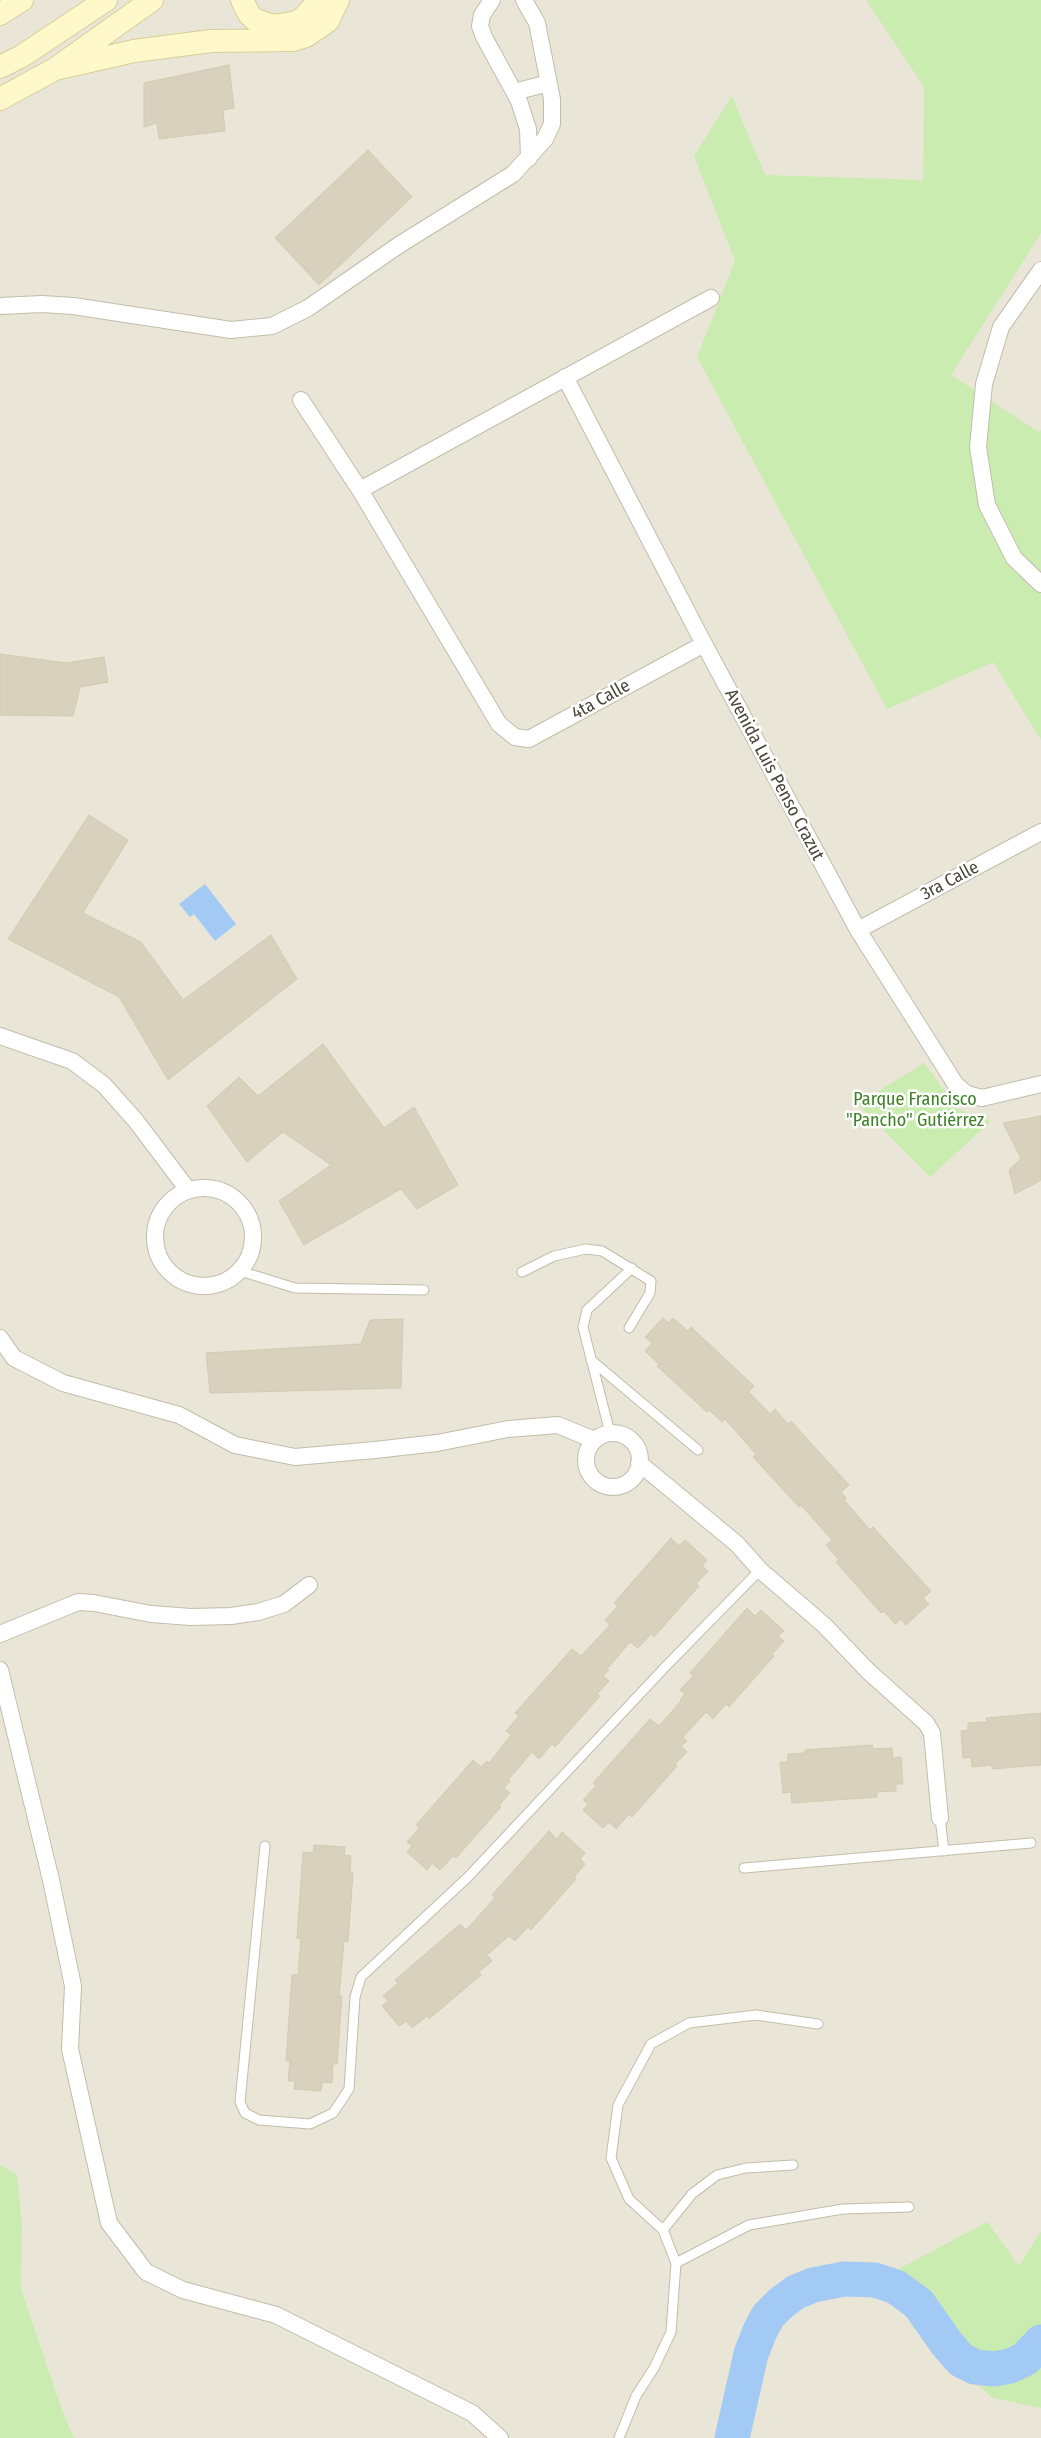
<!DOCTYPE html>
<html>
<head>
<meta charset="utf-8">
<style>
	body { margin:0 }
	canvas { display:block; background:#f5f3e9 }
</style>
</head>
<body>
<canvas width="1041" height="2438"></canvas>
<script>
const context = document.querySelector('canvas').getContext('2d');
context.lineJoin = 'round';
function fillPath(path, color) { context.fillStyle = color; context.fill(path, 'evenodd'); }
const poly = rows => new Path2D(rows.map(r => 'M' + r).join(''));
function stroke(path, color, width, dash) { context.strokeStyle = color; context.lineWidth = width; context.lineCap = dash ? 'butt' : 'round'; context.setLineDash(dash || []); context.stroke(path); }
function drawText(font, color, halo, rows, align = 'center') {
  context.font = font + ' "Fira Sans Condensed",sans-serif'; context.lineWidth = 5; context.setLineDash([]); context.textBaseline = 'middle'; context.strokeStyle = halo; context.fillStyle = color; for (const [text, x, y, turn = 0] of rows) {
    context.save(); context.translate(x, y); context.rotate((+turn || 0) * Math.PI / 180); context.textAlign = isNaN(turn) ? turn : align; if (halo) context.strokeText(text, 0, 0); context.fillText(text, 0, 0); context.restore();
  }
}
fillPath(poly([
	[0,0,1041,0,1041,2438,74,2438,61,2407,21,2288,22,2225,17,2174,0,2165]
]), '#eae6d7');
fillPath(poly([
	[866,0,1041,0,1041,233,951,375,1039,432,1041,430,1041,740,993,662,887,709,697,357,735,261,694,156,732,96,765,175,923,180,924,87],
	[924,1063,958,1109,991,1121,930,1177,858,1104],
	[0,2165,17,2174,22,2225,21,2288,61,2407,74,2438,0,2438],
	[987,2222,1019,2266,1041,2231,1041,2408,993,2398,911,2326,893,2272]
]), '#caecb0');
fillPath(poly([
	[205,884,236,924,215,941,194,914,190,917,179,904]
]), '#a3caf5');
stroke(poly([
	[732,2438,751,2354,760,2331,768,2316,781,2303,796,2292,813,2285,844,2279,875,2280,896,2287,919,2304,947,2344,961,2360,975,2367,994,2369,1010,2366,1025,2359,1041,2342]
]), '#a3caf5', 35);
const building = poly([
	[229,65,234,108,223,110,225,131,159,139,157,123,144,127,144,83,229,65],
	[368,150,412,197,319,285,275,238,368,150],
	[0,654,66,663,104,657,108,682,80,687,73,716,0,715,0,654],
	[89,815,128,840,83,913,141,942,183,1000,271,935,297,979,168,1080,119,997,8,939,89,815],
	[323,1044,384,1128,414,1107,458,1185,417,1209,401,1189,304,1245,279,1201,331,1165,283,1132,247,1162,207,1106,239,1077,258,1096,323,1044],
	[1041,1116,1041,1180,1015,1194,1009,1170,1021,1158,1003,1123,1041,1116],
	[663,1318,669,1323,673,1318,688,1331,691,1327,754,1386,749,1392,770,1414,775,1409,788,1424,791,1421,849,1485,841,1492,846,1498,844,1500,870,1530,873,1527,931,1591,923,1598,929,1604,906,1625,901,1619,895,1624,884,1611,881,1613,836,1562,839,1560,826,1545,832,1540,801,1505,799,1507,753,1457,756,1454,725,1419,722,1422,709,1410,707,1412,657,1366,659,1364,645,1351,652,1343,645,1337,663,1318],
	[403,1319,401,1388,210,1393,206,1353,361,1344,370,1320,403,1319],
	[671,1538,679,1546,685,1540,707,1560,702,1566,708,1571,696,1584,699,1586,654,1637,651,1634,638,1648,630,1642,607,1669,609,1670,603,1676,609,1681,597,1694,600,1696,555,1747,552,1744,539,1759,532,1752,508,1780,510,1781,504,1788,510,1793,499,1805,501,1807,456,1858,453,1856,440,1870,432,1863,427,1870,407,1852,412,1846,407,1842,420,1827,416,1825,473,1760,481,1767,487,1761,489,1763,511,1735,506,1731,519,1716,515,1713,572,1649,581,1656,610,1625,605,1620,618,1606,614,1603,671,1538],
	[747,1608,755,1616,761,1610,784,1631,778,1636,784,1641,772,1654,774,1656,729,1707,726,1704,713,1719,706,1712,683,1737,687,1741,681,1746,687,1752,675,1764,677,1766,632,1817,629,1814,616,1829,609,1822,603,1828,583,1810,588,1804,583,1800,596,1786,593,1783,650,1719,659,1726,681,1701,680,1700,685,1694,680,1690,693,1676,690,1673,747,1608],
	[1041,1713,1041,1765,992,1769,992,1765,972,1767,971,1757,963,1758,961,1731,968,1730,968,1723,987,1722,986,1718,1041,1713],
	[872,1745,873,1749,892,1748,893,1758,901,1757,903,1784,896,1784,896,1791,877,1792,877,1797,792,1803,791,1792,783,1793,780,1762,788,1762,788,1754,805,1753,805,1750,872,1745],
	[549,1831,557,1839,562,1832,585,1853,580,1859,585,1864,574,1877,576,1879,531,1930,528,1927,515,1941,509,1936,487,1955,492,1961,479,1972,481,1975,429,2019,427,2016,412,2028,406,2021,399,2026,382,2006,388,2001,383,1996,398,1983,395,1980,460,1924,466,1930,495,1898,492,1895,549,1831],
	[314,1845,345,1847,344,1855,351,1856,350,1873,353,1873,348,1942,344,1941,341,1975,339,1996,342,1996,337,2064,333,2064,332,2083,322,2082,321,2091,294,2089,295,2081,288,2081,290,2061,286,2061,292,1975,298,1975,301,1939,297,1938,303,1852,313,1853,314,1845]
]);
fillPath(building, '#d8d1be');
stroke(building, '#d3cab0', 1);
const service = poly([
	[240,1271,295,1288,424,1290],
	[522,1272,554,1256,586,1249,602,1251,651,1281,650,1293,629,1328],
	[591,1360,698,1450],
	[610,1433,583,1327,587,1310,632,1268],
	[940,1818,944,1851],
	[265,1846,240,2102,245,2113,259,2120,310,2124,333,2113,349,2089,355,1997,361,1977,468,1877,667,1665,760,1570],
	[744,1868,1031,1843],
	[663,2230,692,2194,717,2175,746,2168,793,2165],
	[676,2263,749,2225,843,2209,909,2207],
	[619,2438,636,2396,654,2368,671,2332,676,2263,663,2230,629,2199,611,2158,618,2105,651,2044,689,2023,756,2015,818,2024]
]);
const minor = poly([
	[492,0,482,15,480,26,484,37,519,101,528,129,529,158],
	[514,92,549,83],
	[1041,270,1001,327,984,384,978,447,987,505,1014,558,1041,584],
	[0,306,42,304,73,306,231,330,272,326,308,308,399,245,513,174,545,139,552,124,552,99,537,23,524,0],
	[565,377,704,644,858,930,956,1085,967,1094,982,1098,1041,1084],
	[301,400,360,490,499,724,515,737,529,739,704,644],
	[360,490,711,298],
	[858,930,1041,832],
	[0,1036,72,1061,104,1085,136,1121,188,1190],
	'155 1237a49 49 0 1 1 98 0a49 49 0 1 1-98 0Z',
	[0,1338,14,1358,63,1383,179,1415,235,1445,295,1457,375,1450,437,1443,508,1429,558,1425,594,1440],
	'586 1460a27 27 0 1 1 54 0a27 27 0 1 1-54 0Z',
	[639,1463,737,1544,760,1570,824,1625,868,1671,926,1723,932,1733,940,1818],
	[0,1634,78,1602,94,1603,151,1614,191,1617,231,1616,258,1612,284,1604,309,1585],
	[0,1670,51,1880,73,1986,70,2049,109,2223,146,2272,183,2290,276,2315,472,2413,500,2438]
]);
const secondary = poly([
	[242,0,249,14,255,20,273,26,294,23,303,18,320,0],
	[0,14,22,0],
	[0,67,22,56,106,0],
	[55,69,134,51,211,41,293,40,306,36,328,21,338,0],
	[0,99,55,69,152,0]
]);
stroke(service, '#c2bdab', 11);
stroke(minor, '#c2bdab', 18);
stroke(secondary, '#d8ce97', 24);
stroke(service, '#fff', 9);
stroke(minor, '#fff', 16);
stroke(secondary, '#fff8ca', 22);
drawText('18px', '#4a4537', '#fff', [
	["4ta Calle",601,700,-29],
	["Avenida Luis Penso Crazut",774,775,62],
	["3ra Calle",950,881,-28]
]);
drawText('18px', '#3d8125', '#fff', [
	["Parque Francisco",915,1100],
	["\"Pancho\" Gutiérrez",915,1121]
]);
</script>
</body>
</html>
